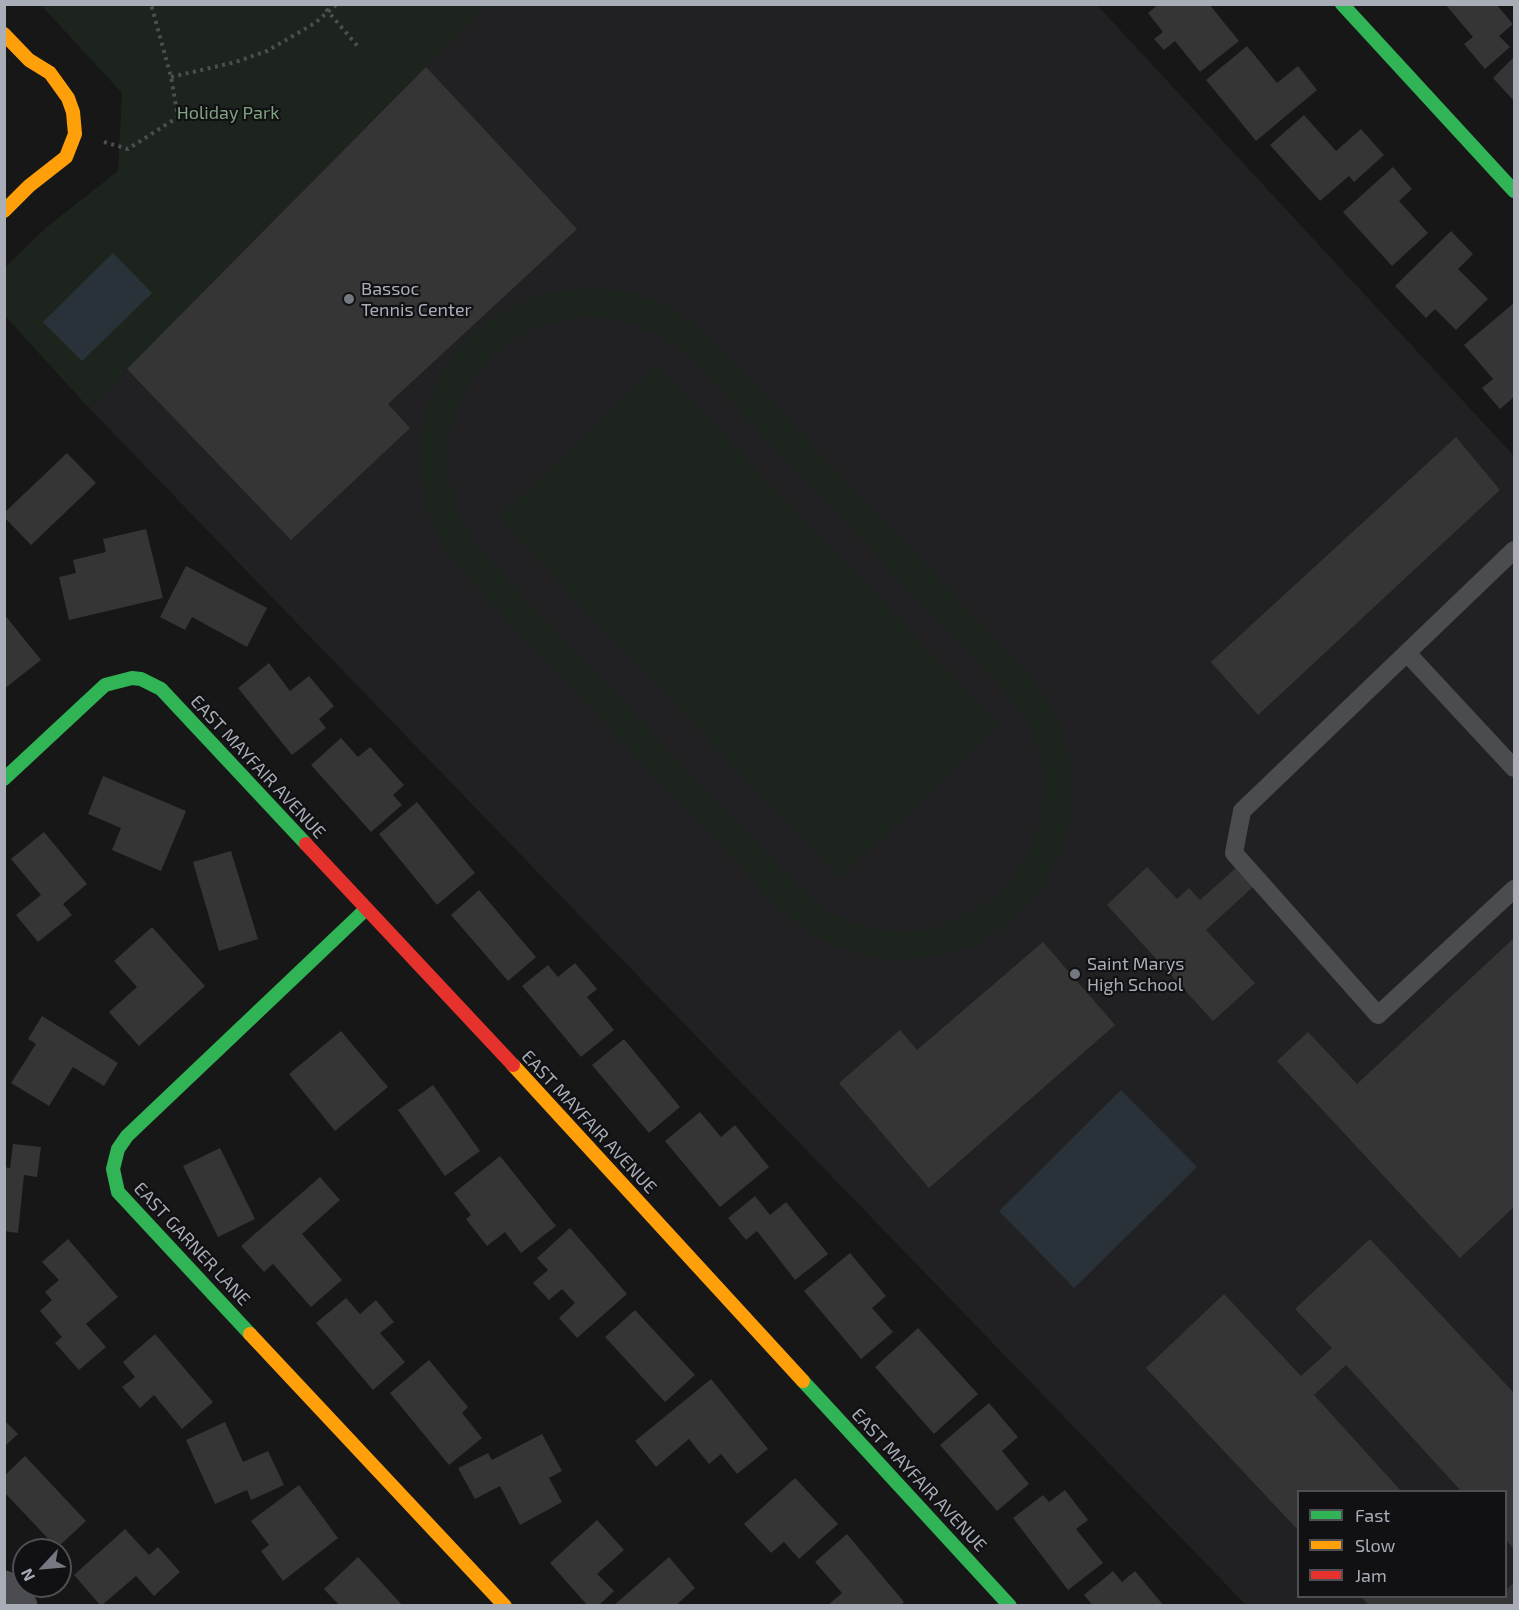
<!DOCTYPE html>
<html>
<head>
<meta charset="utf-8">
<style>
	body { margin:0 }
	#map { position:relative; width:1519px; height:1610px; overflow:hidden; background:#171717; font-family:"Exo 2",sans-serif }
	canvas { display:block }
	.frame { position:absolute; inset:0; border:6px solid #a8adb8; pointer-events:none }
	.legend { position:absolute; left:1297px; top:1490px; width:210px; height:108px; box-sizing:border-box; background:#111113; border:2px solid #4d4f55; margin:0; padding:8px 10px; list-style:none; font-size:18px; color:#a8adb8 }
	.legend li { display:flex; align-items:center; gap:12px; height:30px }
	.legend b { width:30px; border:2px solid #4d4f55 }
	.north { position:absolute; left:12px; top:1538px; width:60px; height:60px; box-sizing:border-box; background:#111113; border:2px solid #4d4f55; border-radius:50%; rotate:244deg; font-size:16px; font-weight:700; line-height:24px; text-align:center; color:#a8adb8 }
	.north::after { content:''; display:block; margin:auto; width:21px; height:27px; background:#757880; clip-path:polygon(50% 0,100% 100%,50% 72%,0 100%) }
</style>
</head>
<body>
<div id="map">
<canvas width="1519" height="1610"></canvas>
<div class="frame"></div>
<ul class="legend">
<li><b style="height:8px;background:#30b455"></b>Fast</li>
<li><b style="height:8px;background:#ff9f0a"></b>Slow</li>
<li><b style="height:8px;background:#e5322d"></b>Jam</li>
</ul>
<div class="north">N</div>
</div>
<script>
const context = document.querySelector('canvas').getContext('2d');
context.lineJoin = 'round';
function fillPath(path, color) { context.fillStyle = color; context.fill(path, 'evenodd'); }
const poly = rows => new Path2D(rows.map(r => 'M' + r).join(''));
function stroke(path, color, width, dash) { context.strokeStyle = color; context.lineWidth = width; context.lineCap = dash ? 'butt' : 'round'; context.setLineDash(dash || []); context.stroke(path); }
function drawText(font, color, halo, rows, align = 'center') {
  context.font = font + ' "Exo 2",sans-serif'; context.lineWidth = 4.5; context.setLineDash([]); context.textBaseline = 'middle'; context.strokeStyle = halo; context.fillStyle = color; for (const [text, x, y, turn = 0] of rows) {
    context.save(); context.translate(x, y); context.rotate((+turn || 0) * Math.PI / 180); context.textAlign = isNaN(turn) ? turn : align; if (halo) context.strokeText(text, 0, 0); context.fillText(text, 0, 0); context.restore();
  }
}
fillPath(poly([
	[488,5,1097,5,1514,456,1514,1605,1246,1605,89,408],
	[1298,1492,1506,1492,1506,1596,1298,1596]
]), '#212123');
fillPath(poly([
	[41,5,488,5,89,408,5,316,5,267,48,226,118,171,122,93],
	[579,288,609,289,638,294,666,306,691,321,714,341,1025,670,1042,691,1056,715,1065,740,1071,766,1073,793,1070,820,1063,846,1052,870,1038,893,1020,913,999,930,976,943,951,953,925,958,898,960,871,957,845,950,820,939,798,925,778,907,467,577,448,554,433,528,424,499,420,469,420,440,426,411,437,383,452,357,472,335,495,316,521,302,550,293],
	[580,317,606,318,629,323,653,332,674,345,693,361,1004,691,1018,708,1030,727,1038,748,1043,770,1044,793,1041,815,1035,836,1027,857,1014,876,1000,892,982,906,942,926,920,930,898,931,876,929,854,923,834,914,815,902,798,887,487,558,472,539,459,517,452,493,448,468,448,444,453,419,462,396,475,375,491,356,511,341,532,329,556,321],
	[658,366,1000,725,840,878,498,518]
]), '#1d241e');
fillPath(poly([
	[113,253,152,293,82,361,43,322],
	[1121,1090,1197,1167,1074,1288,999,1211]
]), '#2a3239');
fillPath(poly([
	[1159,4,1209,4,1239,41,1200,72,1175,41,1164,50,1154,39,1163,32,1148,13],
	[1445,4,1496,4,1513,24,1499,36,1510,47,1485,69,1464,44,1473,37],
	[1247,46,1277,83,1298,66,1317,90,1256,141,1206,80],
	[1514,57,1514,101,1493,78],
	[426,67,577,229,388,404,410,428,291,540,127,369],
	[1304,115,1336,151,1361,129,1384,155,1354,182,1349,176,1320,201,1270,145],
	[1393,167,1412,189,1399,201,1428,233,1392,266,1343,212],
	[1451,231,1473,254,1458,269,1488,299,1456,330,1435,309,1426,318,1395,286],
	[1514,303,1514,397,1500,409,1482,388,1493,379,1464,345],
	[1456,437,1500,490,1258,715,1211,662],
	[67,453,96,483,31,545,4,517,4,513],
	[146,529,163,598,69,620,59,577,76,573,73,560,106,552,103,539],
	[186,566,267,608,247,647,192,617,185,630,160,617],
	[4,614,41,660,4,689],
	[269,663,290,691,309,676,334,706,319,719,326,728,292,755,238,688],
	[341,738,358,757,370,747,404,785,393,795,402,805,371,832,311,765],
	[103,776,186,811,161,871,112,850,121,828,88,814],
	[417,802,475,873,437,905,379,834],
	[44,832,87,884,63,904,72,915,38,942,16,915,41,895,11,859],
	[231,851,258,939,219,951,193,862],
	[1147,867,1177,899,1189,888,1200,900,1237,867,1254,886,1206,930,1255,983,1213,1021,1107,905],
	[479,890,536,957,508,981,451,915],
	[152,927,205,986,139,1046,109,1012,137,987,114,961],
	[1514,938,1514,1207,1460,1258,1277,1061,1308,1032,1357,1084],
	[1043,942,1115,1025,929,1188,839,1083,900,1030,917,1050],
	[575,963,597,989,587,997,614,1030,581,1057,522,986,548,965,558,977],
	[42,1016,118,1063,104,1086,73,1067,49,1106,11,1083,36,1044,28,1039],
	[341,1031,388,1087,335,1131,289,1074],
	[624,1039,680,1107,649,1133,592,1065],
	[433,1085,480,1151,445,1176,398,1110],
	[700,1112,721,1137,735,1125,769,1167,720,1207,665,1141],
	[13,1144,41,1147,37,1177,24,1175,18,1233,4,1231,4,1167,10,1168],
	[220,1148,255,1219,218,1237,183,1166],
	[500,1156,556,1226,521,1253,505,1232,487,1246,466,1219,471,1215,454,1193],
	[320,1177,340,1200,302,1234,342,1280,311,1307,273,1264,264,1272,241,1246],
	[755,1196,770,1215,786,1202,828,1254,795,1280,757,1231,746,1240,728,1218],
	[570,1228,627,1294,577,1338,559,1318,575,1303,562,1289,549,1300,533,1283,548,1270,537,1258],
	[68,1239,118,1297,86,1324,106,1347,79,1370,55,1343,62,1337,40,1311,52,1300,45,1292,59,1280,42,1262],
	[1370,1239,1514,1393,1514,1549,1506,1540,1506,1492,1462,1492,1346,1365,1314,1395,1402,1492,1298,1492,1298,1530,1146,1368,1224,1294,1301,1376,1332,1348,1295,1309],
	[850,1253,886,1296,872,1308,893,1332,861,1359,804,1291],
	[346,1298,360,1314,376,1300,394,1322,380,1333,405,1362,373,1390,316,1323],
	[635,1310,695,1375,665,1402,605,1337],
	[918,1328,978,1394,934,1434,875,1367],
	[155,1334,213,1402,182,1429,154,1395,140,1408,122,1387,135,1377,123,1362],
	[429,1360,468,1407,462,1413,482,1438,449,1465,390,1393],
	[711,1379,768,1449,737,1474,721,1454,709,1464,689,1439,656,1467,635,1441],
	[989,1403,1018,1437,1002,1451,1029,1484,997,1511,940,1445],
	[4,1420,18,1434,4,1447],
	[225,1422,243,1462,268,1451,284,1485,251,1500,247,1490,215,1504,186,1440],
	[542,1434,562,1471,549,1478,562,1502,520,1525,500,1486,475,1499,458,1468,488,1453,492,1460],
	[25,1456,86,1521,57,1548,4,1492,4,1476],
	[795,1478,838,1524,799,1559,784,1542,771,1553,744,1524],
	[299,1485,338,1538,283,1581,261,1551,269,1545,251,1521],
	[1065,1490,1088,1520,1076,1529,1103,1563,1068,1590,1013,1518,1043,1495,1049,1502],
	[597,1520,624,1550,597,1574,614,1591,598,1606,588,1606,550,1563],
	[125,1529,149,1555,158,1547,180,1572,154,1596,136,1576,101,1606,74,1575],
	[847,1534,904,1602,900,1606,827,1606,842,1593,815,1562],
	[358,1557,403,1606,340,1606,324,1589],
	[669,1557,695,1588,675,1606,613,1606],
	[1113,1571,1122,1582,1135,1571,1164,1606,1093,1606,1084,1595],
	[1514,1582,1514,1606,1369,1606,1361,1596,1506,1596,1506,1590]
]), '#353536');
stroke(poly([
	[326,9,360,49],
	[171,77,236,62,267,51,315,23,337,4],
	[104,142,128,149,178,117,171,77,151,4]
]), '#4d4e52', 4, [3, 4.5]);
stroke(poly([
	[1514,550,1242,811,1234,853,1378,1015,1514,889],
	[1407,653,1514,768]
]), '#4b4c50', 18);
stroke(poly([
	[4,1587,21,1606]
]), '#4b4c50', 33);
stroke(poly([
	[1342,4,1514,191],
	[4,779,105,685,132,678,141,679,161,689,306,844],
	[250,1334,118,1192,113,1169,118,1149,127,1136,366,909],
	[803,1381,1010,1606]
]), '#30b455', 14);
stroke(poly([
	[4,34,29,60,50,73,68,98,73,112,75,134,66,157,29,186,4,211],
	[513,1065,803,1381],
	[250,1334,505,1606]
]), '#ff9f0a', 14);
stroke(poly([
	[306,844,513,1065]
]), '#e5322d', 14);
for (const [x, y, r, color] of [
	[349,299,6,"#757880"],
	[1075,974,6,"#757880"]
]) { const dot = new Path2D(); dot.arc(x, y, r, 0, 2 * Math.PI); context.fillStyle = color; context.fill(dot); stroke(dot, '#111113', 2); }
drawText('18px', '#7fa381', '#111113', [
	["Holiday Park",228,113]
]);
drawText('18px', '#a8adb8', '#111113', [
	["Bassoc",361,289],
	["Tennis Center",361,310],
	["Saint Marys",1087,964],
	["High School",1087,985]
], 'left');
drawText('18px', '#a8adb8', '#111113', [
	["EAST MAYFAIR AVENUE",258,767,47],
	["EAST MAYFAIR AVENUE",589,1122,47],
	["EAST GARNER LANE",192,1244,47],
	["EAST MAYFAIR AVENUE",919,1480,47]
]);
</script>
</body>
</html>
